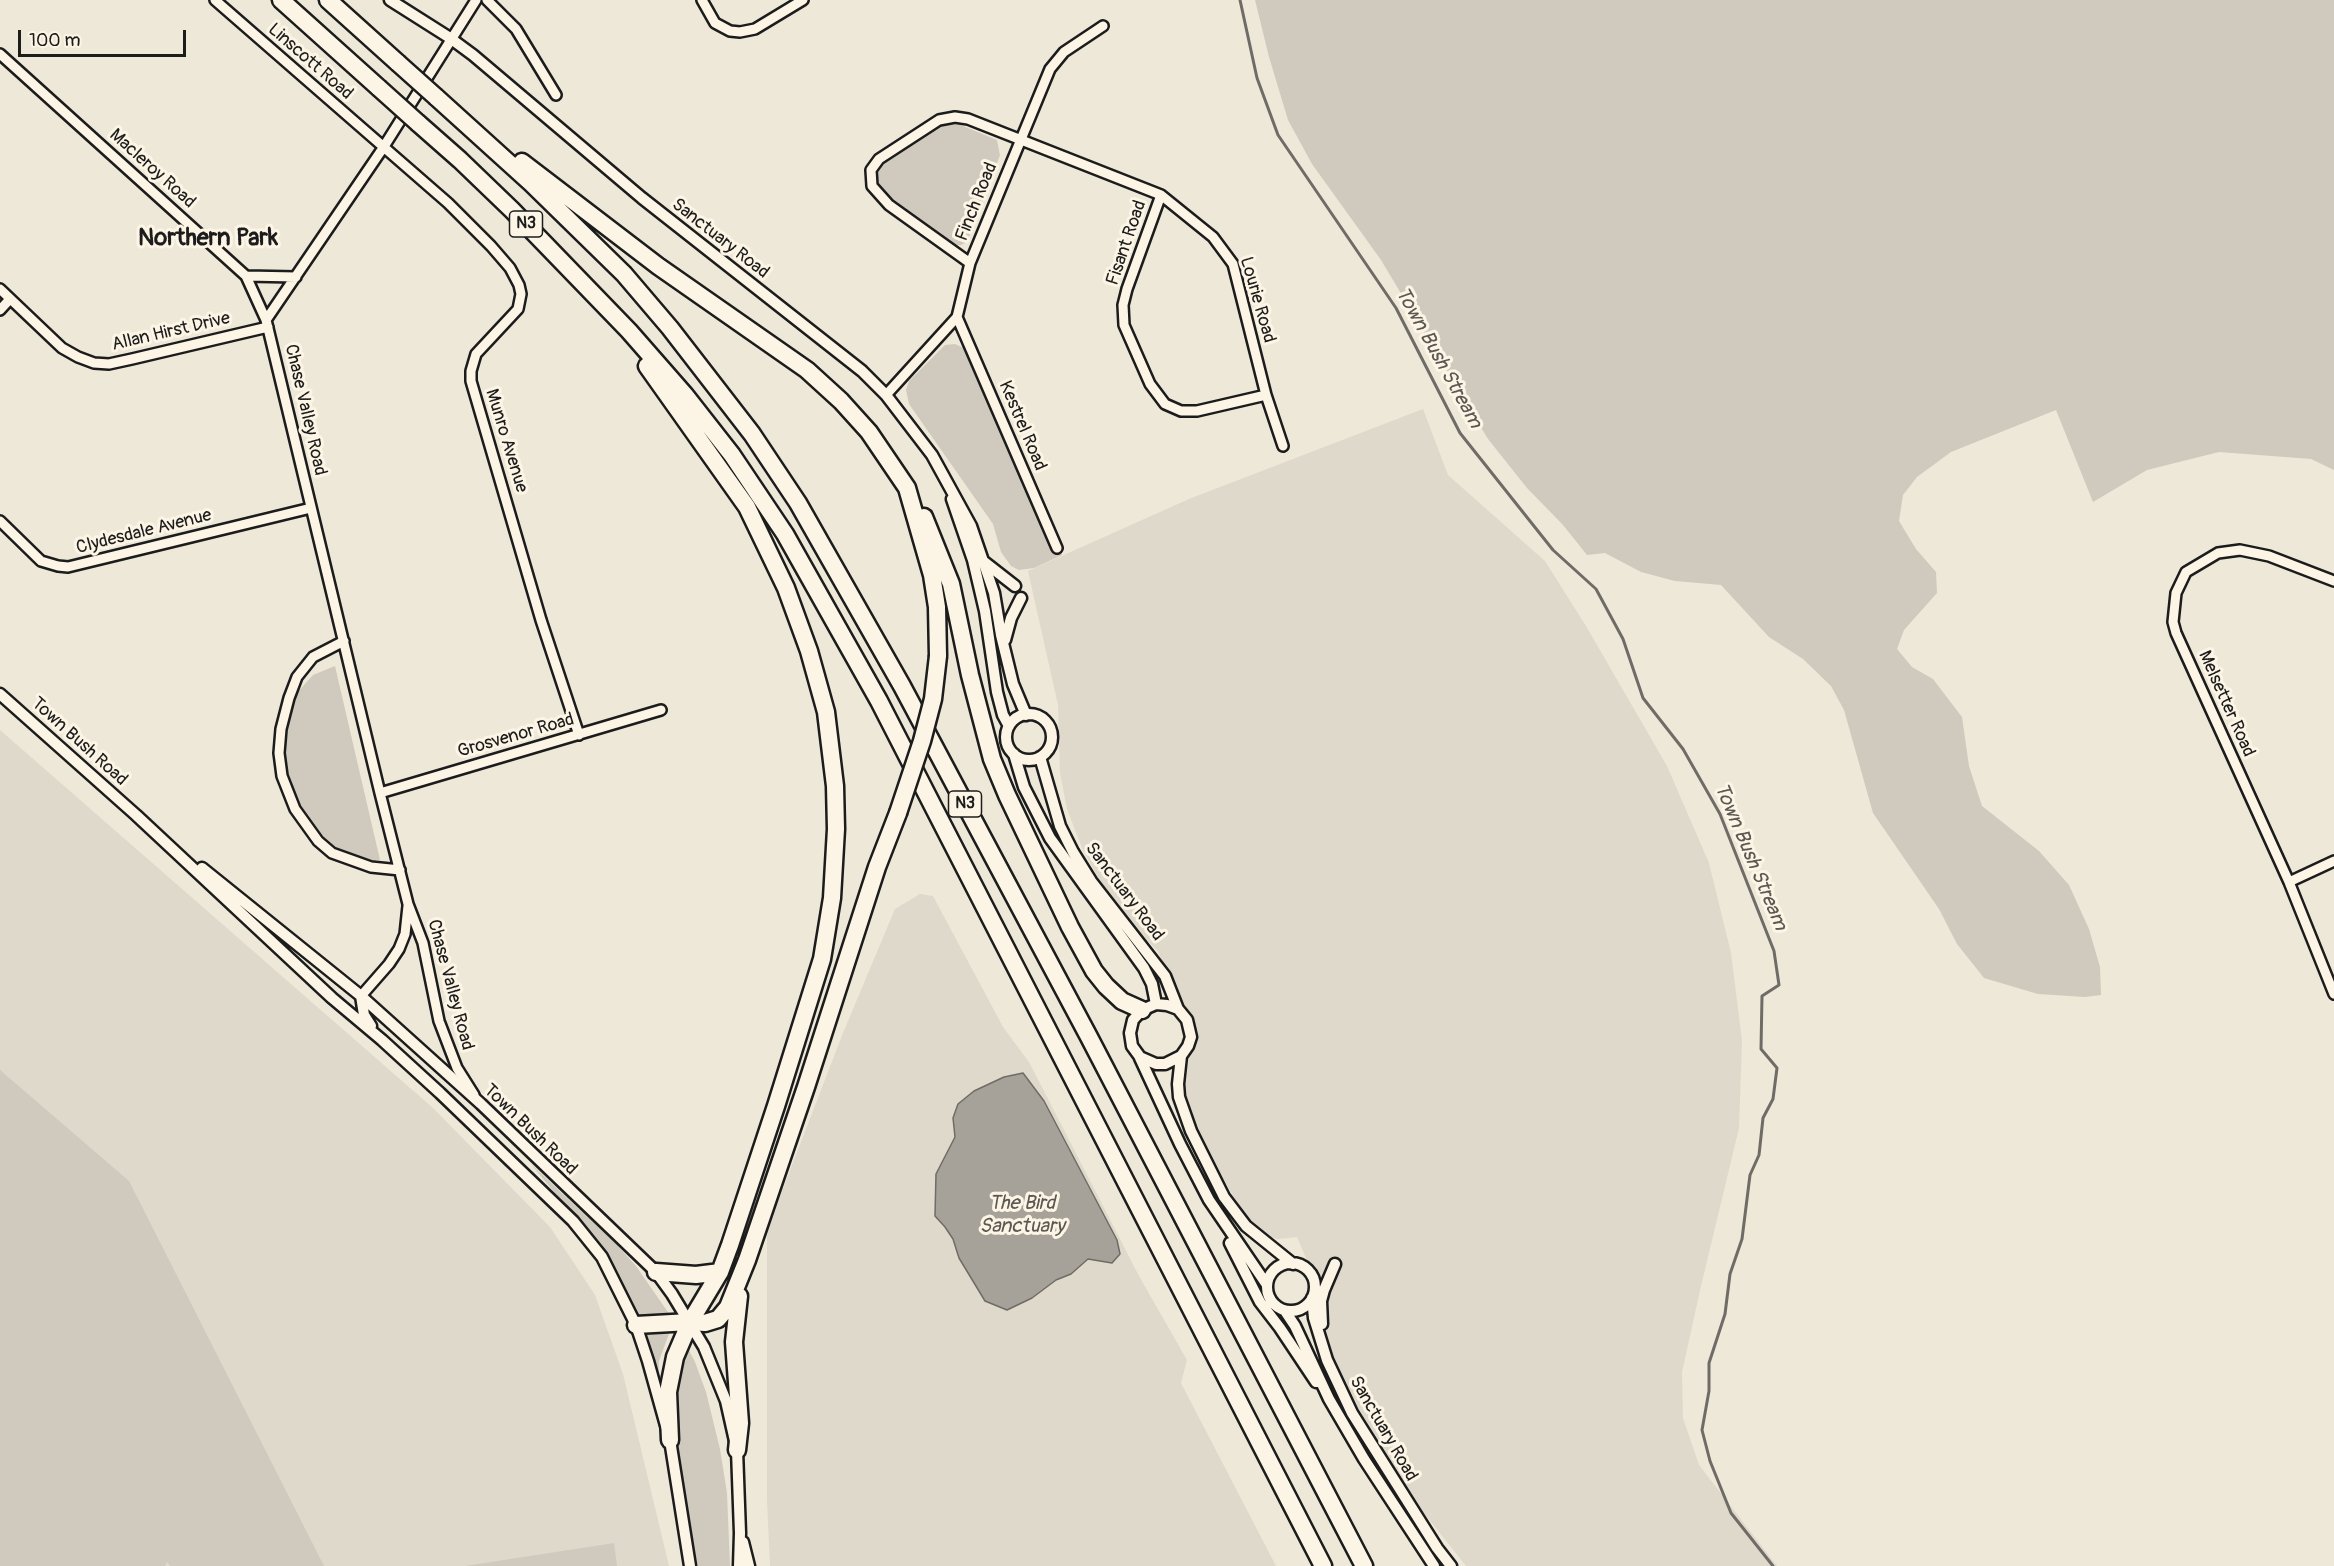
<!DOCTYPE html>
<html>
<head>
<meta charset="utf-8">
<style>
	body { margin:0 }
	#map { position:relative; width:2334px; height:1566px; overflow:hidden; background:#eee8d9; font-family:Pangolin,sans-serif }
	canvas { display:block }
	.scale { position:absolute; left:18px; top:30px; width:168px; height:27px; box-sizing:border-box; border:3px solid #1c1c1c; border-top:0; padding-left:8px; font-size:18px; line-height:21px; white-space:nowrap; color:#1c1c1c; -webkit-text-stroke:4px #fcf5e5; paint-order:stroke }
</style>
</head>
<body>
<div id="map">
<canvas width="2334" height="1566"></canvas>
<div class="scale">100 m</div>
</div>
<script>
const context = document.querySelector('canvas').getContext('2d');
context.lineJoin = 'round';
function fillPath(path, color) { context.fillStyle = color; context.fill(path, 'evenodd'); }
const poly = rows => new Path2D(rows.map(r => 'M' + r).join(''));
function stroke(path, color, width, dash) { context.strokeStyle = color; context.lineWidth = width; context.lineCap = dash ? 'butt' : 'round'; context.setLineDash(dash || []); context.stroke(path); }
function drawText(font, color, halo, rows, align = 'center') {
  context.font = font + ' Pangolin,sans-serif'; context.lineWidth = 6; context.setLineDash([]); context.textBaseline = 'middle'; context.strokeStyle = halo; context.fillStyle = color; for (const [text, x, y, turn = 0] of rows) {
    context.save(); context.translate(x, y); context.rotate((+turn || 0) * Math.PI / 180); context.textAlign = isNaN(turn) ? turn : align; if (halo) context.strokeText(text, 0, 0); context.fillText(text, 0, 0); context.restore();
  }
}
fillPath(poly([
	[1423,409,1448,475,1545,561,1586,626,1667,766,1709,863,1731,953,1742,1041,1739,1128,1701,1286,1682,1372,1683,1418,1699,1465,1777,1566,1466,1566,1420,1508,1343,1389,1318,1310,1321,1294,1297,1237,1278,1239,1259,1234,1249,1223,1203,1144,1184,1096,1189,1056,1199,1035,1157,950,1143,937,1101,883,1082,848,1067,809,1060,773,1058,705,1028,571,1189,499],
	[0,730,433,1108,550,1227,595,1295,623,1374,669,1566,0,1566],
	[920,894,933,896,1003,1027,1029,1062,1139,1276,1187,1360,1181,1383,1276,1566,770,1566,767,1501,767,1230,843,1033,895,909]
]), '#ded9cb');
fillPath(poly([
	[1255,0,2334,0,2334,470,2311,459,2219,452,2147,470,2093,502,2056,410,1951,452,1917,477,1903,495,1899,521,1916,549,1936,572,1937,593,1904,630,1897,649,1912,667,1933,679,1962,717,1969,766,1982,806,2039,851,2069,885,2089,929,2100,967,2101,995,2085,997,2038,994,1984,978,1957,944,1939,909,1873,813,1844,710,1831,686,1803,659,1769,637,1721,585,1675,581,1641,572,1605,553,1587,555,1563,525,1527,488,1488,439,1381,260,1312,164,1288,120,1269,57],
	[951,121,997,140,1000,155,967,242,961,245,951,245,874,186,874,169,879,161,937,125],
	[955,344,966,349,1062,555,1034,568,1019,570,1011,566,1001,552,993,524,909,404,906,390,909,381,945,345],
	[335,666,380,860,363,860,337,848,316,830,300,807,286,780,281,757,282,729,296,694,313,675],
	[0,1070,129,1181,324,1566,170,1566,167,1562,165,1566,0,1566],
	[531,1164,615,1243,636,1266,672,1318,648,1320,635,1316,627,1294,591,1237],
	[670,1331,659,1361,658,1395,642,1334],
	[683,1339,695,1362,706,1392,720,1449,727,1493,730,1566,698,1566,681,1490,668,1405],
	[614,1543,617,1566,465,1566]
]), '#cfcabd');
const water = poly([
	[1023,1073,1044,1101,1117,1240,1120,1254,1112,1263,1088,1259,1071,1274,1056,1280,1032,1298,1007,1310,985,1301,959,1258,953,1239,945,1227,935,1216,936,1174,955,1137,953,1118,958,1104,974,1091,1004,1077,1023,1073]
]);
fillPath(water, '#a7a299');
stroke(water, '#6f6c67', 1.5);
stroke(poly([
	[1240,0,1257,78,1278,135,1396,308,1460,433,1553,550,1596,589,1623,639,1643,698,1683,749,1720,814,1774,951,1779,985,1762,996,1761,1049,1777,1068,1773,1099,1763,1118,1759,1155,1750,1175,1742,1239,1730,1274,1725,1314,1709,1363,1709,1391,1702,1430,1710,1461,1731,1513,1773,1566]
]), '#6f6c67', 3);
const minor = poly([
	[215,0,448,203,491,246,510,268,519,285,521,294,518,309,476,354,471,371,471,381,541,620,579,735],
	[487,0,516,29,556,95],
	[702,0,715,23,730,31,740,32,755,29,803,0],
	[0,54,246,276,266,320],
	[1161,195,1127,289,1123,305,1124,325,1150,384,1165,404,1181,411,1197,411,1266,395],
	[970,263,889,205,872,186,871,170,879,159,939,120,955,117,968,119,1161,195,1213,237,1233,264,1266,395,1283,446],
	[246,276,296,277],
	[0,289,62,348,78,357,94,363,109,364,132,359,268,327],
	[0,310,10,299],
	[957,317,1057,548],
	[886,395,957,317,970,263,1050,69,1064,52,1103,26],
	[0,521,41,561,58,566,68,567,311,508],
	[2334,581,2269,556,2240,550,2218,553,2186,572,2176,593,2173,622,2176,633,2289,882,2334,994],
	[344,641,313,657,297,677,289,698,281,729,279,753,282,776,295,809,318,841,332,853,371,867,400,870],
	[380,793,661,710],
	[2289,882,2334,861],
	[361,996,389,964,399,949,405,934,408,906],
	[474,1095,457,1068,439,1021,423,943,408,904,380,793,266,320,383,148,476,0]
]);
const tertiary = poly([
	[390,0,450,38,473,55,642,198,862,371,886,395,932,455,971,526,994,593,1001,635,1013,684,1026,715],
	[952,499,973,560,985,611,997,692,1003,715,1009,726],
	[983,561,1015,586],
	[1005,640,1011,618,1021,598],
	[0,694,136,815,332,998,382,1040,440,1093,573,1221,602,1257,636,1325,648,1361,670,1440,690,1566],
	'1006 737a23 23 0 1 1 46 0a23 23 0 1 1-46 0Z',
	[1014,754,1024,787,1050,838,1144,968,1152,984,1156,1004],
	[1040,757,1060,826,1073,852,1091,881,1165,976,1178,1009],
	[202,868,361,996,481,1104,656,1272,672,1294,704,1347,726,1401,737,1450,740,1533,739,1566],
	[361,996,364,1015,371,1026],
	[1181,1056,1165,1064,1156,1064,1140,1057,1132,1046,1130,1033,1133,1020,1142,1010,1156,1004,1167,1005,1178,1009,1187,1020,1191,1037,1188,1046,1181,1056,1178,1084,1179,1097,1191,1131,1224,1197,1246,1226,1293,1264],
	[1140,1058,1180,1144,1209,1200,1267,1285],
	[1230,1243,1260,1302,1280,1328,1316,1382],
	'1267 1287a24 24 0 1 1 48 0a24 24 0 1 1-48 0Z',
	[1312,1298,1314,1318,1327,1360,1352,1413,1437,1548,1451,1566],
	[1285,1311,1295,1326,1329,1399,1364,1459,1434,1566],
	[1322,1324,1321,1301,1324,1290,1335,1264],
	[743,1542,749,1566]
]);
const motorway = poly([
	[281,0,379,88],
	[328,0,398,63],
	[436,97,531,183,624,274,670,328,752,434,798,503,902,686,1089,1037,1364,1566],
	[418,123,460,160,512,210,629,331,685,395,732,455,785,534,879,701,1323,1566],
	[522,162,658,266,807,370,841,401,869,432,907,488,932,575,937,607,938,656],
	[647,366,747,507,786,588,809,651,826,712,835,786,836,829,832,898,822,959,776,1106,730,1245,720,1272,690,1322,675,1357,668,1392,670,1440],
	[924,517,951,584,970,675,992,759,1007,795,1070,927,1094,971,1106,986,1122,1001,1142,1010],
	[656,1272,696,1275,720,1272],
	[636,1325,690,1322,705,1323,718,1319,728,1307,747,1260,806,1087,877,867,898,813],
	[737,1450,740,1423,734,1342,739,1296]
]);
stroke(minor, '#1c1c1c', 14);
stroke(tertiary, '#1c1c1c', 15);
stroke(motorway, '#1c1c1c', 21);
stroke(minor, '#fcf5e5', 9);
stroke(tertiary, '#fcf5e5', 10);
stroke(motorway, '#fcf5e5', 16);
const motorwayBridge = poly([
	[398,63,436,97],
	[379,88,418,123],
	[898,813,922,741,933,699,938,656]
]);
stroke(motorwayBridge, '#1c1c1c', 21, []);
stroke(motorwayBridge, '#fcf5e5', 16);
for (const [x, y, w] of [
	[526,224,33],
	[965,804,33]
]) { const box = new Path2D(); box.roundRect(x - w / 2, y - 13, w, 26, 4.5); context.fillStyle = '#fcf5e5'; context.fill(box); stroke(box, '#1c1c1c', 1.5); }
drawText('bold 16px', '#1c1c1c', null, [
	["N3",526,224],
	["N3",965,804]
]);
drawText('18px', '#1c1c1c', '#fcf5e5', [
	["Linscott Road",310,62,41],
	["Macleroy Road",152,169,42],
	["Finch Road",977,202,-68],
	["Sanctuary Road",720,239,38],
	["Fisant Road",1127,243,-71],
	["Lourie Road",1257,300,74],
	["Allan Hirst Drive",171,332,-13],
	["Chase Valley Road",305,410,77],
	["Kestrel Road",1022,426,67],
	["Munro Avenue",506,441,73],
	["Clydesdale Avenue",144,532,-14],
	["Melsetter Road",2226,704,66],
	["Grosvenor Road",516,736,-16],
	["Town Bush Road",79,742,42],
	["Sanctuary Road",1124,892,53],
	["Chase Valley Road",450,985,75],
	["Town Bush Road",530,1130,44],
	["Sanctuary Road",1383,1429,60]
]);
drawText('italic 20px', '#5b5854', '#fcf5e5', [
	["Town Bush Stream",1438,358,61],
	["Town Bush Stream",1750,857,67],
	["The Bird",1022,1204],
	["Sanctuary",1022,1227]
]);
drawText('bold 24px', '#1c1c1c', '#fcf5e5', [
	["Northern Park",208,239]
]);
</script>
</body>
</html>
